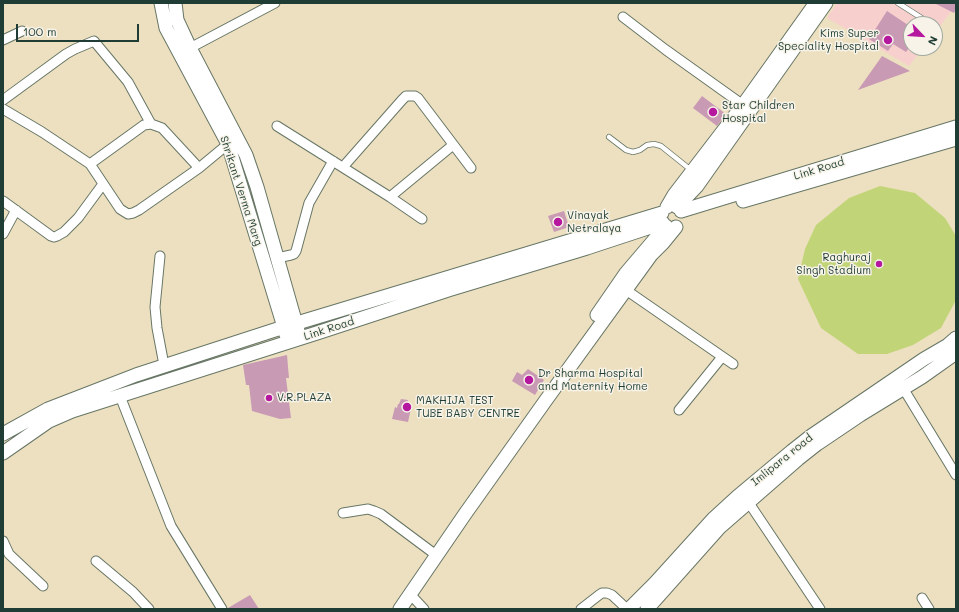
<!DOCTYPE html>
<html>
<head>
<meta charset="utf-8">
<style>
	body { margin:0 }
	#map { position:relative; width:959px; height:612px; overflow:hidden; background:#ede0c0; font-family:Mali,sans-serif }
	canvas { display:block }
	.frame { position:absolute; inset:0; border:4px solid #1f3d34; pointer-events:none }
	.north { position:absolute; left:903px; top:16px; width:40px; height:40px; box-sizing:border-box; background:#f7f3e8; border:1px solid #a1aaa0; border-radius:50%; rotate:115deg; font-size:11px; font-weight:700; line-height:16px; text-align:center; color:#1f3d34 }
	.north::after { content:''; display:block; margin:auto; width:14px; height:18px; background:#b5179e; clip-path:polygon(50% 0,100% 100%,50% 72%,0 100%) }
	.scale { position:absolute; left:16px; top:24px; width:123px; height:18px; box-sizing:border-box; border:2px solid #1f3d34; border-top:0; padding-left:5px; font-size:12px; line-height:14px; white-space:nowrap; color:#1f3d34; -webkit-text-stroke:3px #f7f3e8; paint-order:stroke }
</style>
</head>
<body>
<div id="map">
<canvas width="959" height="612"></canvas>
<div class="frame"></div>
<div class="north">N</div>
<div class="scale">100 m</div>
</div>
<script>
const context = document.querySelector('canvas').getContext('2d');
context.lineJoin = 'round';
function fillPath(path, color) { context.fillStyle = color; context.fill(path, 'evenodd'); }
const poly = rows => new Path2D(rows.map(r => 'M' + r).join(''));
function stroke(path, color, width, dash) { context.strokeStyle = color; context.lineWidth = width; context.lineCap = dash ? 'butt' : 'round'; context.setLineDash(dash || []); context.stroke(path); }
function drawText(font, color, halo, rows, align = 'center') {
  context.font = font + ' Mali,sans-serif'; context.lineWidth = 3; context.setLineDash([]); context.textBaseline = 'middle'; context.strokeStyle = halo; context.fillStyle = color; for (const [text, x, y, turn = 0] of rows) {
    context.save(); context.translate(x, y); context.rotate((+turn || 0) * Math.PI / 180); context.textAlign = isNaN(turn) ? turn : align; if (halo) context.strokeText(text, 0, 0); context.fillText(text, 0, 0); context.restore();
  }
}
fillPath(poly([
	[837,3,956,3,956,5,935,33,935,24,911,24,911,48,923,48,909,66,827,18]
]), '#f7d0cd');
fillPath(poly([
	[880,186,915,193,945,218,956,236,956,300,941,328,913,345,887,354,858,354,821,328,798,279,805,249,816,225,849,198]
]), '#c1d477');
fillPath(poly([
	[934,3,956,3,956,9,954,13],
	[887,11,911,27,911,45,906,52,893,44,888,51,869,39],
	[882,56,910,71,858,90],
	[702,96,726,114,717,126,693,108],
	[564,211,569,227,554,232,548,216],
	[287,355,289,378,286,378,291,418,280,419,252,411,249,385,246,385,243,365],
	[528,369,544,380,535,395,512,381,517,372,522,375],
	[401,399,408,400,407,403,412,404,408,422,392,419,395,407,397,408,398,404,399,404],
	[250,595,259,609,228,609,228,608]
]), '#c99ab4');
const lane = poly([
	[898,3,931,24],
	[935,27,936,27],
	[609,137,626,150,633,152,640,150,647,145,654,144,661,146,691,170]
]);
const street = poly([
	[623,17,666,50,743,105],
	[3,40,22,31],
	[190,48,275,3],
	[3,100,66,54,75,49,94,41,128,82,151,124],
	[3,109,42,132,90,164,120,209,128,214,133,213,139,210,199,168,228,144],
	[277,126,390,197,422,219],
	[90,164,144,125,151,124,162,128,199,168],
	[343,167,402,100,406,96,415,96,418,98,471,168],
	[390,197,453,145],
	[3,201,51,236,54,237,57,236,64,232,78,218,103,184],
	[3,234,16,210],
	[160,256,155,307,157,328,164,365],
	[277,258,291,255,294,254,296,251,309,203,333,161],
	[626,290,733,364],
	[903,388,956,475],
	[120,396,171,526,222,609],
	[679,410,722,357],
	[749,503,820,609],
	[343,513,368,509,374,511,381,514,432,552],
	[3,541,9,554,43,586],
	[96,561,133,592,149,609],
	[410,594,424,609],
	[922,598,929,609],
	[581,609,599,595,602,593,607,593,612,595,627,609]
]);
const secondary = poly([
	[161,3,166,28,228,144,284,327,286,335],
	[175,3,177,20,190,48,246,155,257,187,298,331],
	[743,201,956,139],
	[667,207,674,195,743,105,815,4],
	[677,207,697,186,826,3],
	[681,211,956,127],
	[597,315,626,273,666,226],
	[3,434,48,409,136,375,284,327,662,213],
	[3,453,49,421,72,411,320,332,448,290,587,248,663,223],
	[400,609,465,514,546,400,651,255,663,243,676,227],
	[629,609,655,583,713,519,737,497,792,451,811,436,924,359,948,345,956,338],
	[647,609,720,527,798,459,817,444,860,415,922,377,956,353]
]);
stroke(lane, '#677665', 6);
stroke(street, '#677665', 11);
stroke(secondary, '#677665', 15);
stroke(lane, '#fff', 4.5);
stroke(street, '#fff', 9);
stroke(secondary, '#fff', 13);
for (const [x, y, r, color] of [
	[888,40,5,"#b5179e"],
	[713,112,5,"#b5179e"],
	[558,222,5,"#b5179e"],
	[879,264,4,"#b5179e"],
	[529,380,5,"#b5179e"],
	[269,398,4,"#b5179e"],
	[407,407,5,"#b5179e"]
]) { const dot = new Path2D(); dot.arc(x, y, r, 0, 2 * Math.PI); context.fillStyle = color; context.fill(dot); stroke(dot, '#f7f3e8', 1.5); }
drawText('11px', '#1f3d34', '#f7f3e8', [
	["Kims Super",879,34,"right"],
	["Speciality Hospital",879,47,"right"],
	["Star Children",722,106],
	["Hospital",722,119],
	["Vinayak",567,216],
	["Netralaya",567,229],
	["Raghuraj",871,258,"right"],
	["Singh Stadium",871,271,"right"],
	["Dr Sharma Hospital",538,374],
	["and Maternity Home",538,387],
	["V.R.PLAZA",277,398],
	["MAKHIJA TEST",416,401],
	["TUBE BABY CENTRE",416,414]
], 'left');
drawText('11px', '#1f3d34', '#f7f3e8', [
	["Link Road",819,169,-17],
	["Shrikant Verma Marg",241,191,72],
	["Link Road",329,329,-18],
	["Imlipara road",782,460,-39]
]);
</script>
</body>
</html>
